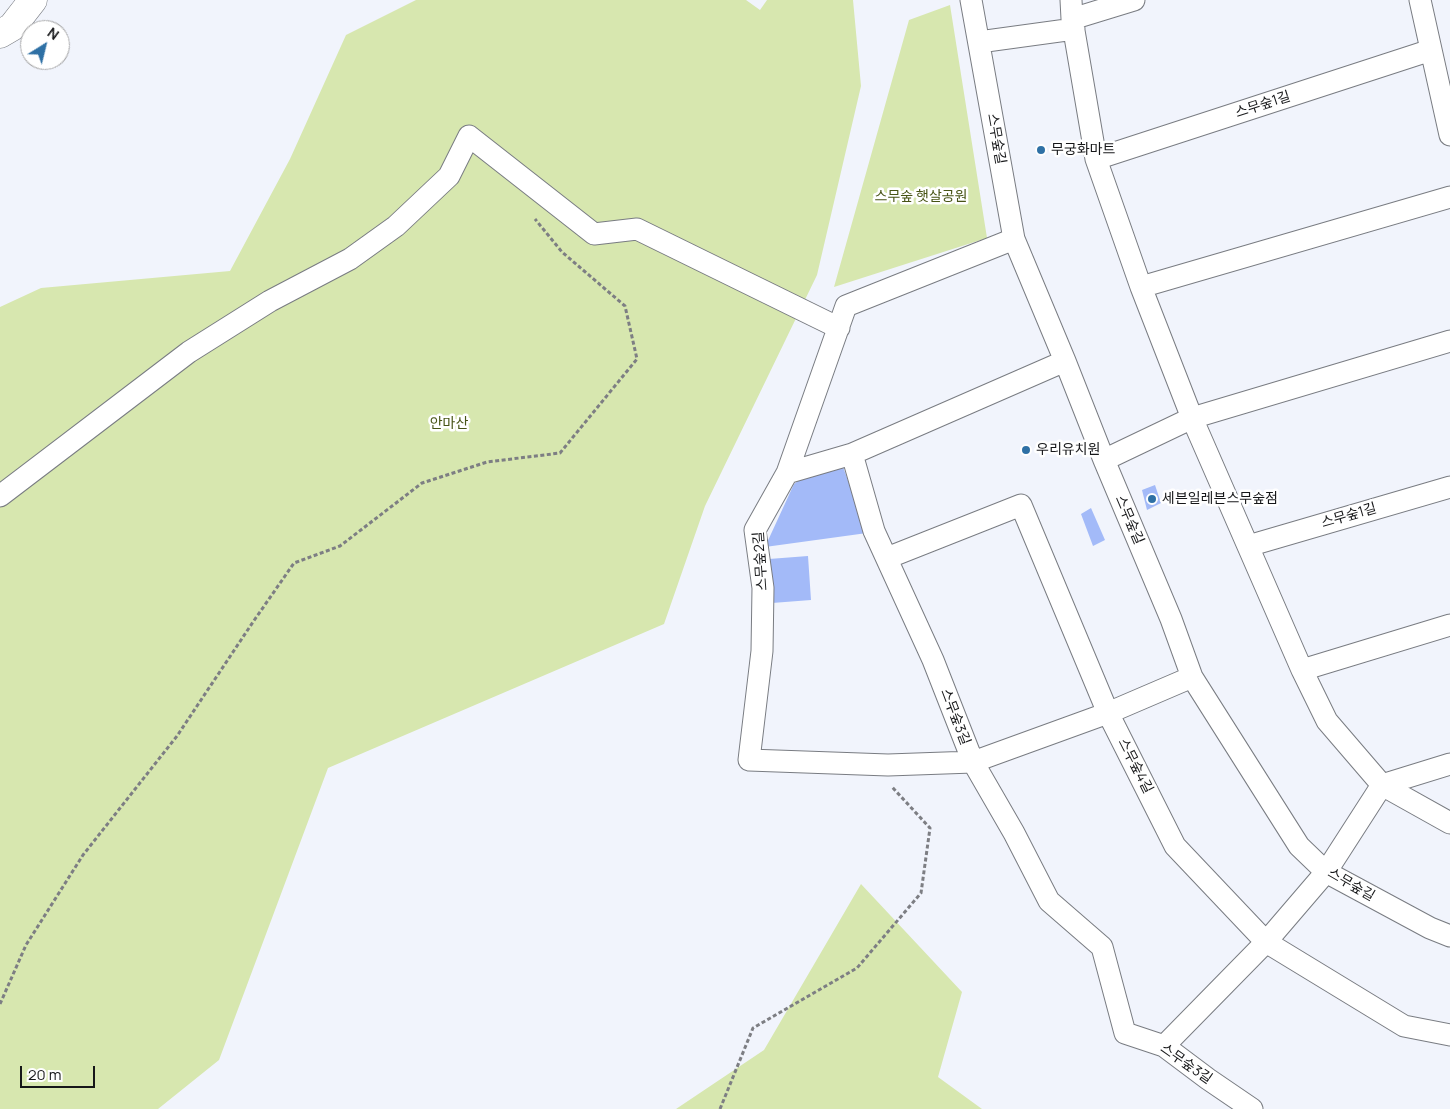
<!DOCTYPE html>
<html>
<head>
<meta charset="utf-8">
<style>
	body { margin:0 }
	#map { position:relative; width:1450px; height:1109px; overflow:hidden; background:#f1f4fc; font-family:Manrope,sans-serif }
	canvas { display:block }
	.north { position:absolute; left:20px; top:20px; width:50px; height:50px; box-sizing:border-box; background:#fff; border:1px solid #a2a2a3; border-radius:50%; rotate:36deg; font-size:14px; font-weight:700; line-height:20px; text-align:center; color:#161719 }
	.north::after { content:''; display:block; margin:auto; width:18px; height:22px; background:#2e70a5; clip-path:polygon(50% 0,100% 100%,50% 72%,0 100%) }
	.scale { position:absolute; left:20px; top:1066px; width:75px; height:22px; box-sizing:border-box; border:2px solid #161719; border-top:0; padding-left:6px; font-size:15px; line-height:18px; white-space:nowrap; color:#161719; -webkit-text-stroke:4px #fff; paint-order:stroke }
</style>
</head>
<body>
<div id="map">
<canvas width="1450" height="1109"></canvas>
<div class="north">N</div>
<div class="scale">20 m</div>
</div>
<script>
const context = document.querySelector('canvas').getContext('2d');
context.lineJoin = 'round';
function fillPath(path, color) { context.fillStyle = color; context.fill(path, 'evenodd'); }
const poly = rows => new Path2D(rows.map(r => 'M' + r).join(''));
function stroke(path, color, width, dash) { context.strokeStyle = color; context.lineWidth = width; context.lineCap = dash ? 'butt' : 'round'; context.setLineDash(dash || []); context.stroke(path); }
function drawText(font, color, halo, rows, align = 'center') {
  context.font = font + ' Manrope,"Noto Sans KR",sans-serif'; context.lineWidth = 5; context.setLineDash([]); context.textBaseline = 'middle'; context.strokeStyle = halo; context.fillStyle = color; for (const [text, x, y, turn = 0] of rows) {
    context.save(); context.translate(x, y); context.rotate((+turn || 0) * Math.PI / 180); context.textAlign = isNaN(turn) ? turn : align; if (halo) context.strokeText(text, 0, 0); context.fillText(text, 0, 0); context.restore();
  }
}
fillPath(poly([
	[416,0,746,0,760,10,767,0,853,0,861,86,817,275,705,506,664,624,328,768,219,1060,158,1109,0,1109,0,307,41,288,230,271,290,159,346,35],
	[950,5,987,238,834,287,909,20],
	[861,884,962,992,938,1077,982,1109,676,1109,764,1050]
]), '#d7e7af');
fillPath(poly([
	[838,453,867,533,765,547,794,484],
	[1155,485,1161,503,1147,510,1142,490],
	[1091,508,1105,540,1093,546,1081,514],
	[808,556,811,600,772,603,769,559]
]), '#a3baf8');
const street = poly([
	[971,0,1014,239,1065,361,1104,460,1171,619,1192,677,1299,846,1326,872,1430,928,1450,936],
	[1071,0,1072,19,1096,159,1141,287,1192,418,1302,670,1327,721,1382,785,1450,823],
	[1420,0,1450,135],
	[1072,19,1134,0],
	[979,42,1074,29],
	[1096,159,1431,50],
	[1014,239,846,306,787,473,755,530,763,588,762,651,749,760,888,765,973,762,1108,713,1192,677],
	[1141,287,1450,197],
	[1065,361,852,454,874,531,933,660,973,762,1014,833,1049,901,1102,947,1125,1033,1164,1046,1208,1079,1252,1109],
	[1104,460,1192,418,1450,341],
	[787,473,852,454],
	[0,496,189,352,270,301,350,259,396,226,449,176,469,136,594,234,637,229,839,328],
	[1248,546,1450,487],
	[887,558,1021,505,1108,713,1175,846,1266,942,1404,1026,1450,1035],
	[1302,670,1450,625],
	[1164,1046,1266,942,1326,872,1382,785,1450,764]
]);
const secondary = poly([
	[0,34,12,27,33,0]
]);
stroke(street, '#797c82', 23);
stroke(secondary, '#797c82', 29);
stroke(poly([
	[0,1004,26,945,83,855,177,736,253,622,294,563,340,546,422,483,487,462,560,453,637,359,625,306,562,252,535,219],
	[720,1109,753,1028,857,968,921,893,930,828,892,787]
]), '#7d7e83', 3, [4, 2.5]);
stroke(street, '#fff', 21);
stroke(secondary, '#fff', 28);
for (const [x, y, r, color] of [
	[1041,150,5,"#2e70a5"],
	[1026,450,5,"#2e70a5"],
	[1152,499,5,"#2e70a5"]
]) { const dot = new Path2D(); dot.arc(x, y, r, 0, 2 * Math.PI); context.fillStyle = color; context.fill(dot); stroke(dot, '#fff', 2); }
drawText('14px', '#161719', '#fff', [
	["스무숲1길",1263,105,-18],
	["스무숲길",996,139,80],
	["스무숲1길",1349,516,-16],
	["스무숲길",1129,520,67],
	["스무숲2길",761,561,-94],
	["스무숲3길",955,717,69],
	["스무숲4길",1135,766,63],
	["스무숲길",1351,885,30],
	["스무숲3길",1186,1064,35]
]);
drawText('14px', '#161719', '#fff', [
	["무궁화마트",1051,150],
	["우리유치원",1036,450],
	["세븐일레븐스무숲점",1162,499]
], 'left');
drawText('14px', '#475415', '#fff', [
	["스무숲 햇살공원",921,197],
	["안마산",449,424]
]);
</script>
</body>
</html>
